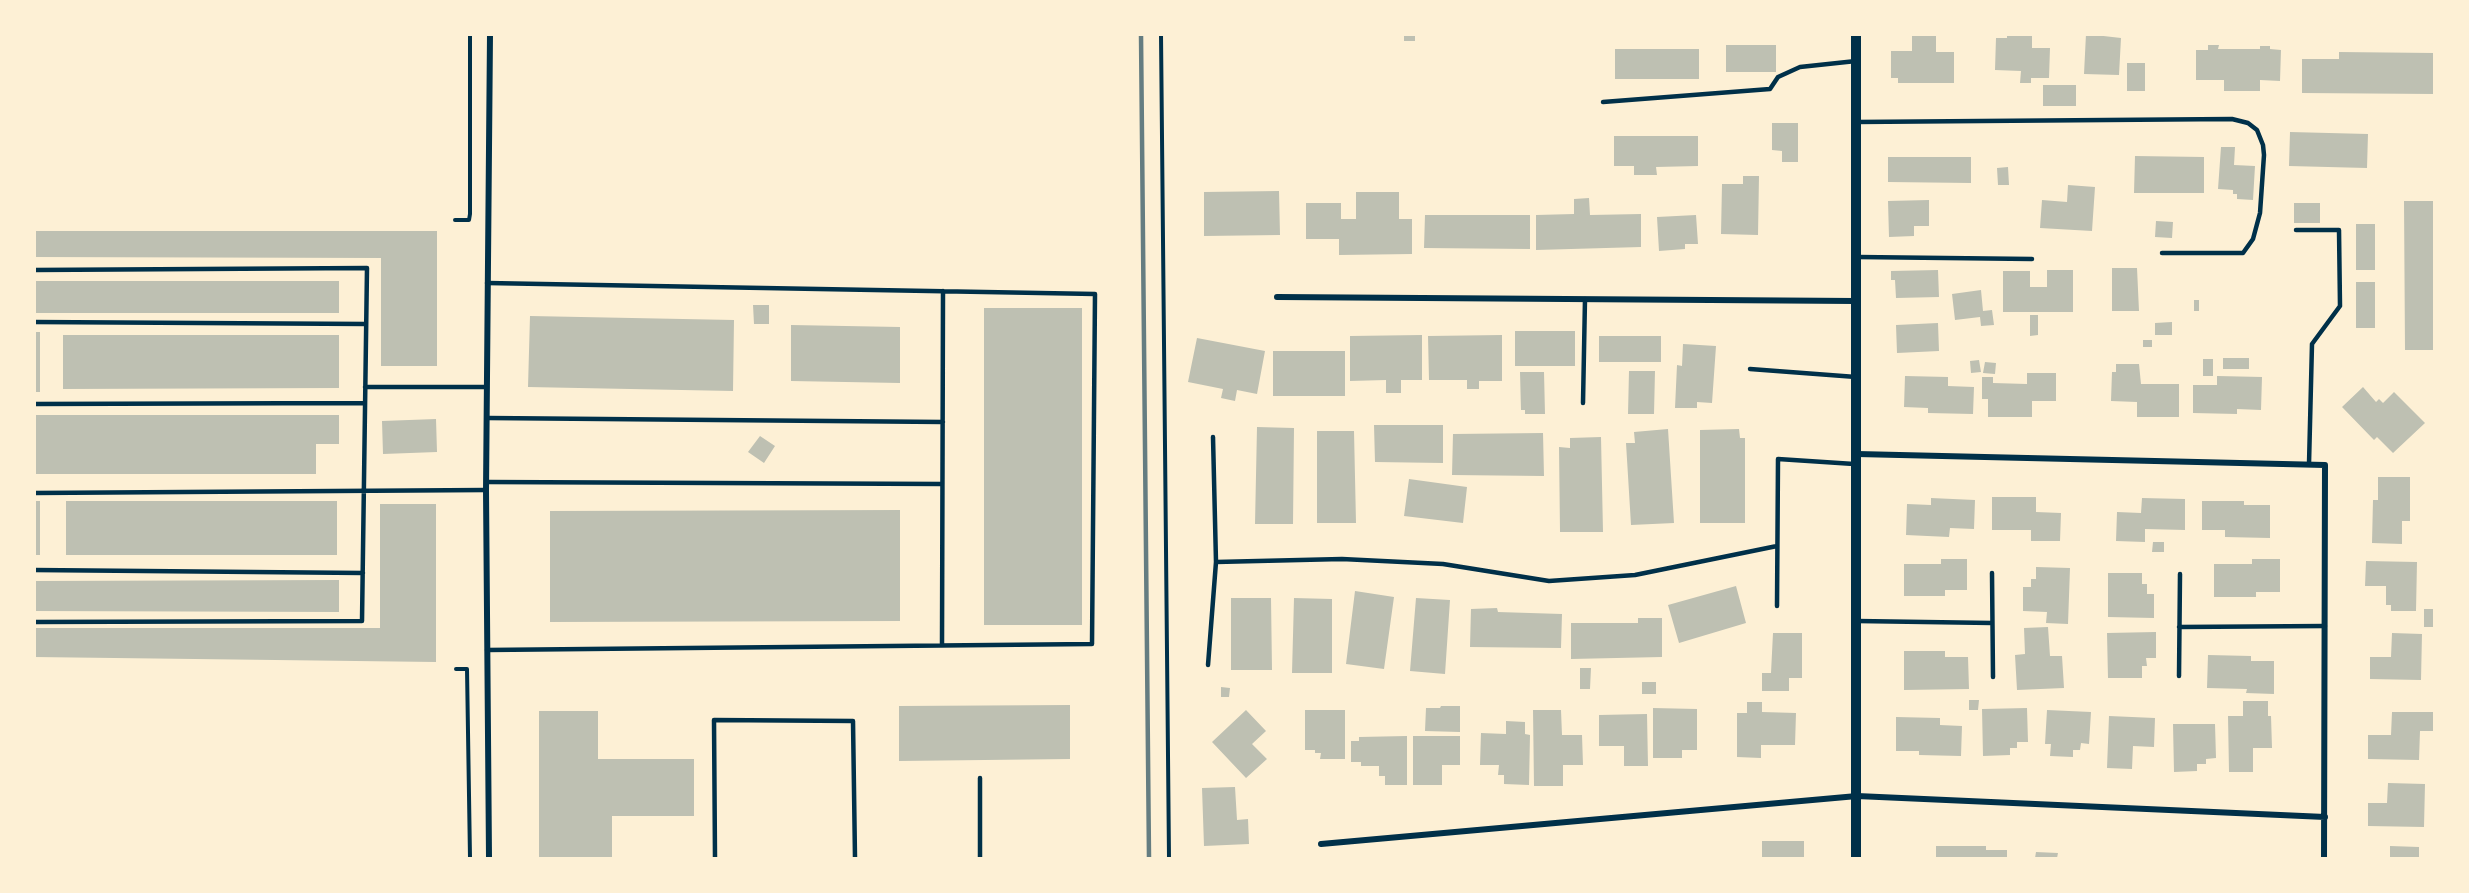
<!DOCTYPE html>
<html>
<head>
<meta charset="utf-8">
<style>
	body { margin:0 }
	#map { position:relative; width:2469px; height:893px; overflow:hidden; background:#fdf0d5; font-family:"Fira Sans",sans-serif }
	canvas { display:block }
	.frame { position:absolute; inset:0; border:36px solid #fdf0d5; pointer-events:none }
</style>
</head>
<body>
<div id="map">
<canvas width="2469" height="893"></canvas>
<div class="frame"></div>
</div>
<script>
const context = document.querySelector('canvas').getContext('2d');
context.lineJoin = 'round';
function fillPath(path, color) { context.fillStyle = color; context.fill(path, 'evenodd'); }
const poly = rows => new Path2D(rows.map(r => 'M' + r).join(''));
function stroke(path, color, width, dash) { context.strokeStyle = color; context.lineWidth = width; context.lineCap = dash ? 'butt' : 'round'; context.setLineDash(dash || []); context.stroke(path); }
fillPath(poly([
	[1404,34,1415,34,1415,41,1404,41],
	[1912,34,1936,34,1936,52,1954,52,1954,83,1898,83,1898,78,1891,78,1891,51,1912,51],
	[2007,34,2032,36,2032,48,2050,48,2049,78,2031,78,2031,83,2020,83,2021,71,1995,70,1996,38,2007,38],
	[2086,34,2121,38,2119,75,2084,74],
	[1726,45,1776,45,1776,72,1726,72],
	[2208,45,2219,45,2218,49,2260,49,2260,46,2270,46,2270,49,2281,50,2280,81,2260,80,2260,91,2224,91,2224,80,2196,80,2196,50,2208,50],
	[1615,49,1699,49,1699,79,1615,79],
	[2339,52,2434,53,2434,94,2302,93,2302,59,2339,59],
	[2127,63,2145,63,2145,91,2127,91],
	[2043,85,2076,85,2076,106,2043,106],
	[1772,123,1798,123,1798,162,1782,162,1782,151,1772,150],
	[2290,132,2368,134,2367,168,2289,166],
	[1614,136,1698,136,1698,166,1656,167,1657,175,1634,175,1634,166,1614,166],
	[2221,147,2235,147,2234,165,2255,166,2253,200,2237,199,2237,194,2233,194,2233,190,2218,189],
	[2135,156,2204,157,2204,193,2134,193],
	[1888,157,1971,157,1971,183,1888,182],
	[2008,167,2009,185,1998,185,1997,168],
	[1743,176,1759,176,1758,235,1721,234,1722,184,1743,184],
	[2068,185,2095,187,2092,231,2040,228,2042,200,2067,202],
	[1279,191,1280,235,1204,236,1204,192],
	[1356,192,1399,192,1399,219,1412,219,1412,254,1339,255,1339,239,1306,239,1306,203,1341,203,1341,219,1356,219],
	[1589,198,1590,215,1641,214,1641,247,1536,250,1536,215,1574,214,1574,199],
	[1929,200,1929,226,1914,226,1914,236,1889,237,1888,201],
	[2404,201,2434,201,2434,350,2405,350],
	[2294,203,2320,203,2320,223,2294,223],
	[1425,215,1530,215,1530,249,1424,248],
	[1696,215,1698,244,1685,244,1685,249,1659,251,1657,217],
	[2156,221,2173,222,2172,238,2155,237],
	[2356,224,2375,224,2375,270,2356,270],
	[34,231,437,231,437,366,381,366,381,258,34,257],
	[2112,268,2137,268,2139,311,2112,311],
	[1938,270,1939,297,1896,298,1895,280,1891,280,1891,271],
	[2047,270,2073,270,2073,312,2003,312,2003,271,2030,271,2030,287,2047,287],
	[34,281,339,281,339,313,34,313],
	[2356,282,2375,282,2375,328,2356,328],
	[1981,290,1983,311,1992,310,1994,325,1981,326,1980,317,1955,320,1952,294],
	[2194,300,2199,300,2199,311,2194,311],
	[753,305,769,305,769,324,754,324],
	[984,308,1082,308,1082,625,984,625],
	[2030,315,2038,315,2038,335,2030,336],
	[530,316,734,320,733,391,528,387],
	[2172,322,2172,335,2155,335,2155,323],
	[1938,323,1939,351,1897,353,1896,325],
	[791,325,900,327,900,383,791,381],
	[1515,331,1575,331,1575,366,1515,366],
	[34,332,40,332,40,392,34,392],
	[63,335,339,335,339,388,63,389],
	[1422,335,1422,380,1401,380,1401,393,1386,393,1386,380,1350,381,1350,336],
	[1502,335,1502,381,1479,381,1479,389,1467,389,1467,380,1429,380,1428,336],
	[1599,336,1661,336,1661,362,1599,362],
	[1197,338,1265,351,1257,394,1237,390,1235,401,1221,398,1223,389,1188,382],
	[2143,340,2152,340,2152,347,2143,347],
	[1683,344,1716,346,1712,403,1697,402,1697,408,1675,408,1677,365,1682,366],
	[1273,351,1345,351,1345,396,1273,396],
	[2223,358,2249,358,2249,369,2223,369],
	[2203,359,2213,359,2213,376,2203,376],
	[1979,360,1981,372,1971,373,1970,361],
	[1985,362,1996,363,1995,374,1983,373],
	[2116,364,2139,364,2141,384,2179,384,2179,417,2137,417,2137,402,2111,401,2112,372,2116,372],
	[1629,371,1655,371,1654,414,1628,414],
	[1520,372,1544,372,1545,414,1525,414,1525,410,1521,410],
	[2027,373,2056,373,2056,401,2032,401,2032,417,1988,417,1988,399,1982,399,1982,377,1993,377,1993,383,2027,384],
	[1905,376,1948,377,1948,386,1974,387,1973,414,1928,413,1928,408,1904,407],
	[2217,376,2262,377,2261,410,2237,409,2237,414,2193,413,2193,385,2217,385],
	[2363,387,2376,402,2379,399,2383,403,2394,392,2425,423,2393,453,2377,437,2374,440,2342,407],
	[34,415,339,415,339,444,316,444,316,474,34,474],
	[436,419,437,452,383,454,382,421],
	[1374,425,1443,425,1443,463,1375,462],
	[1257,427,1294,428,1293,524,1255,524],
	[1668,429,1674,523,1631,525,1626,443,1635,443,1634,432],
	[1739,429,1740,438,1745,438,1745,523,1700,523,1700,430],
	[1317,431,1354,431,1356,523,1317,523],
	[1543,433,1544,476,1452,475,1453,434],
	[760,436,775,446,764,463,748,452],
	[1601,437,1603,532,1560,532,1559,447,1570,448,1570,438],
	[2378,477,2410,477,2410,521,2402,521,2402,544,2372,543,2373,500,2378,500],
	[1409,479,1467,487,1463,523,1404,516],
	[1992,497,2036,497,2036,512,2061,513,2060,541,2031,541,2031,530,1992,530],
	[1931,498,1975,500,1974,529,1950,528,1949,537,1906,535,1907,504,1931,505],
	[2142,498,2185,499,2185,530,2145,529,2145,542,2116,541,2117,512,2141,513],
	[34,501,40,501,40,555,34,555],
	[66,501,337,501,337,555,66,555],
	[2202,501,2244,501,2244,505,2270,505,2270,538,2225,537,2225,530,2202,530],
	[380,504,436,504,436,662,34,657,34,628,380,628],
	[900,510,900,621,550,622,550,511],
	[2153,542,2164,542,2164,552,2152,552],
	[1941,559,1967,559,1967,590,1945,590,1945,596,1904,596,1904,564,1941,564],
	[2252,559,2280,559,2280,592,2256,592,2256,597,2214,597,2214,564,2252,564],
	[2366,561,2417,562,2416,611,2391,611,2391,605,2386,605,2386,586,2365,586],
	[2036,567,2070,568,2068,624,2046,623,2047,612,2023,611,2023,587,2031,587,2031,579,2036,579],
	[2108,573,2142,573,2142,584,2147,584,2147,594,2154,594,2154,618,2108,617],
	[339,580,339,612,34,611,34,581],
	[1736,586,1746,623,1679,643,1668,605],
	[1355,591,1394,597,1384,669,1346,664],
	[1231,598,1271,598,1272,670,1231,670],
	[1294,598,1332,599,1332,673,1292,673],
	[1416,598,1450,600,1445,674,1410,671],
	[1497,608,1498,612,1562,614,1561,648,1470,647,1471,609],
	[2424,609,2434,609,2434,627,2424,627],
	[1638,618,1662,618,1662,657,1571,659,1571,623,1638,623],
	[2048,627,2050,656,2062,656,2064,688,2017,690,2015,655,2025,654,2024,628],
	[2156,632,2156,658,2146,658,2147,666,2142,666,2142,678,2108,678,2107,633],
	[1773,633,1802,633,1802,678,1789,678,1789,691,1762,691,1762,673,1771,673],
	[2392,633,2422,634,2421,680,2370,679,2370,657,2391,657],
	[1904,651,1945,651,1945,657,1968,657,1969,689,1904,690],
	[2208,655,2251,656,2251,661,2274,661,2274,694,2246,693,2247,689,2207,688],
	[1580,668,1591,668,1590,689,1580,689],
	[1642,682,1656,682,1656,694,1642,694],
	[1221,687,1230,688,1229,697,1221,697],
	[1969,700,1979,700,1978,710,1969,710],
	[2243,701,2268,701,2268,716,2271,716,2272,748,2253,748,2253,772,2229,772,2228,716,2243,716],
	[1747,702,1762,702,1762,712,1796,713,1795,745,1761,745,1761,758,1737,757,1737,713,1747,713],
	[1070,705,1070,759,899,761,899,706],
	[1441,706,1460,706,1460,732,1425,731,1426,708,1440,708],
	[1653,708,1697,709,1697,750,1682,750,1682,758,1653,758],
	[2027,708,2028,742,2017,742,2017,748,2010,748,2010,755,1983,756,1982,709],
	[1246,710,1266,731,1252,744,1267,759,1246,778,1212,742],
	[1305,710,1345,710,1345,759,1320,759,1321,753,1315,753,1315,750,1305,750],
	[1533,710,1561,710,1562,735,1582,735,1583,765,1563,765,1563,786,1534,786],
	[2047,710,2091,712,2089,744,2081,743,2080,750,2073,750,2073,757,2050,756,2051,744,2045,744],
	[539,711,598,711,598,759,694,759,694,816,612,816,612,857,539,857],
	[2392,712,2434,712,2434,731,2420,731,2419,760,2368,759,2368,735,2391,735],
	[1647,714,1648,766,1624,766,1624,746,1599,746,1599,715],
	[2109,716,2155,718,2154,747,2133,746,2132,769,2107,768],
	[1896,717,1940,718,1940,725,1962,726,1961,756,1919,755,1919,751,1896,751],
	[1506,721,1525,722,1525,734,1530,735,1529,785,1504,784,1504,775,1498,775,1499,765,1480,765,1481,733,1506,734],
	[2173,724,2215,724,2216,758,2206,759,2206,764,2197,764,2197,771,2174,772],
	[1407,736,1407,785,1385,785,1385,776,1379,776,1379,766,1361,766,1361,762,1351,762,1351,741,1359,741,1359,737],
	[1413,736,1460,736,1460,765,1442,765,1442,785,1413,785],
	[2388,783,2425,784,2424,827,2368,826,2368,803,2387,803],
	[1235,787,1237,820,1248,819,1249,844,1204,846,1202,788],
	[1762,841,1804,841,1804,858,1762,858],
	[1936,846,1986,846,1986,850,2007,850,2007,858,1936,858],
	[2390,846,2419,847,2419,858,2390,858],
	[2036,852,2058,853,2057,858,2035,858]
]), '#bec0b2');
stroke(poly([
	[1161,34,1169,858],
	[455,220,469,220,470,214,470,34],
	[456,669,467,669,470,858]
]), '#003049', 4);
stroke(poly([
	[1603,102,1770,89,1778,77,1800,67,1856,61],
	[1856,122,2232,119,2248,123,2257,130,2263,145,2264,155,2260,213,2253,239,2243,253,2162,253],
	[2296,230,2339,230,2340,306,2312,344,2309,464],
	[1858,257,2032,259],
	[34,270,367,268,362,621,34,622],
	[34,322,366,324],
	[1750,369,1856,377],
	[365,387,487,387],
	[1583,403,1585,299],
	[34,404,365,403],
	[488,418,943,422],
	[1213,437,1216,562,1342,559,1443,564,1549,581,1635,575,1777,546],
	[488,482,942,484],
	[34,493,486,490],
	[34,570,363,573],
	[1992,573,1993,677],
	[1777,606,1778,459,1854,464],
	[1857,621,1992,623],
	[2179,627,2325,626],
	[942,645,943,291],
	[487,650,1092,644,1095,294,487,283],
	[1208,665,1216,562],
	[2179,676,2180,574],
	[980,778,980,858],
	[715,858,714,720,853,721,855,858]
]), '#003049', 4.5);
stroke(poly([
	[1277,297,1855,301],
	[1857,454,2325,465,2324,858],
	[1321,844,1857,796,2325,817],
	[489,858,486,490,490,34]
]), '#003049', 6);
stroke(poly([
	[1856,858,1856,34]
]), '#003049', 10);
stroke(poly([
	[1141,34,1149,858]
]), '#657d81', 4.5);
</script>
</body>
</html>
